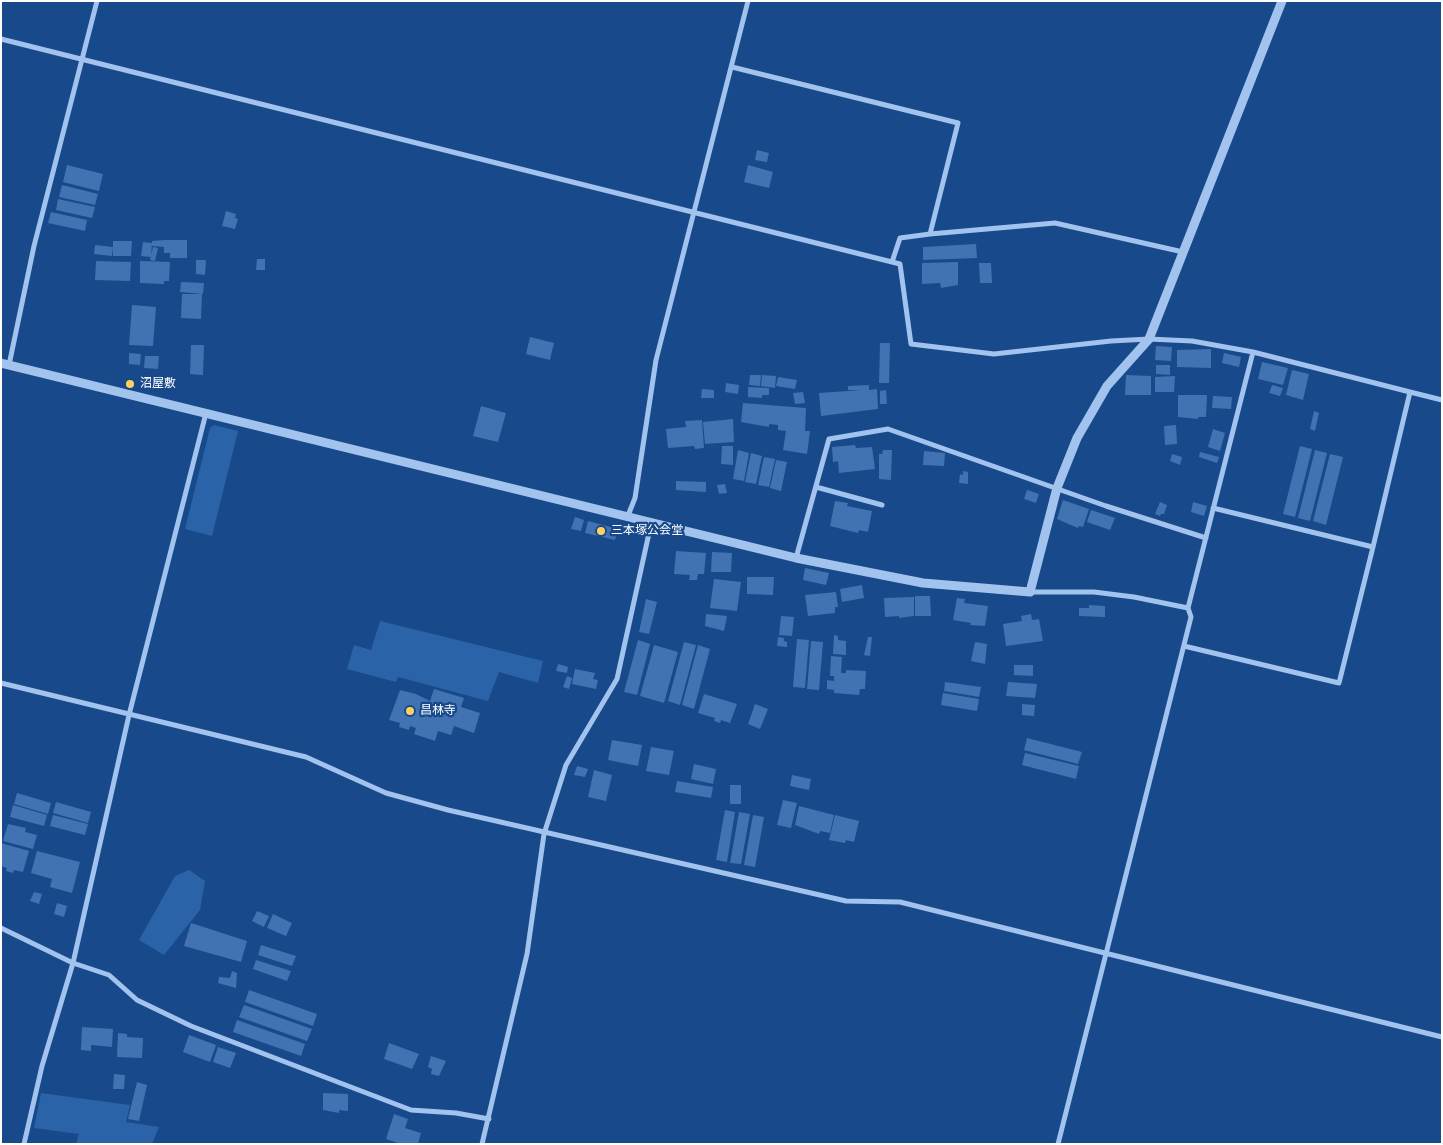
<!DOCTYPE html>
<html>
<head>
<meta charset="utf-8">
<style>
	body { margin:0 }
	#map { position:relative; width:1443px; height:1145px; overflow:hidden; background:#18498a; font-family:Rubik,sans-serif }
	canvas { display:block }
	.frame { position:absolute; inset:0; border:2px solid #fff; pointer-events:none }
</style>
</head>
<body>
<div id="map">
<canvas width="1443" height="1145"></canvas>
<div class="frame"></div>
</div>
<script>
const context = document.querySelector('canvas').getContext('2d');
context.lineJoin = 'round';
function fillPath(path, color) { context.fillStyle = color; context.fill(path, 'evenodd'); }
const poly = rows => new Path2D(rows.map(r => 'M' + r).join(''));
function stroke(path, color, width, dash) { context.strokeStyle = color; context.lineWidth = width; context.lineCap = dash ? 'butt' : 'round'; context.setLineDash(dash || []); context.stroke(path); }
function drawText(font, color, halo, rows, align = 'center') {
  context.font = font + ' Rubik,"Noto Sans JP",sans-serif'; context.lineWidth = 4.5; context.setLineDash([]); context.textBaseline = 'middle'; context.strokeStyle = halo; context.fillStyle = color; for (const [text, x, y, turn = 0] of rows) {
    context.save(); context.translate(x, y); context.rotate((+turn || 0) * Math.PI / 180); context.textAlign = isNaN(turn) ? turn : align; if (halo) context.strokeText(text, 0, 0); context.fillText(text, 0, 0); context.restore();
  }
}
fillPath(poly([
	[214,425,238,431,212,536,185,529,210,428],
	[380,621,543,661,538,683,499,672,488,701,398,677,396,682,347,669,354,645,371,650],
	[189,870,205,881,200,910,164,955,139,940,175,876],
	[41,1093,130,1105,126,1122,159,1127,152,1144,76,1144,79,1134,34,1128]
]), '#2b63a8');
fillPath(poly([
	[757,150,769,153,767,162,755,160],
	[67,165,103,174,99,191,63,182],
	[748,165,773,172,769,188,744,182],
	[62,185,98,194,95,205,59,197],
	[58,199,95,207,92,218,56,210],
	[226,211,236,214,235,218,238,219,235,229,222,226],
	[51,212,87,220,85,231,48,223],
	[164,240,187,240,187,258,170,258,170,253,164,253,164,247,152,246,152,241],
	[113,241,132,241,131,256,113,256],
	[143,242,152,243,151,257,141,256],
	[976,244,977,258,923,260,923,247],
	[95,245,113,247,112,256,94,254],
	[153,247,158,248,155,261,150,260],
	[257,259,265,259,265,270,256,270],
	[196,260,206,260,205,275,196,274],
	[96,261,131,262,130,281,95,280],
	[140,261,170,262,169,281,164,281,164,284,140,283],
	[958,262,958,285,941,288,940,283,922,284,922,263],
	[979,263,991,263,992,283,980,283],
	[181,282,204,283,203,294,180,292],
	[182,294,202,294,201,319,181,318],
	[132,305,156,307,153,346,129,345],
	[530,337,554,343,550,360,526,354],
	[880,343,890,343,889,383,879,383],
	[191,345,204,345,203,375,190,374],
	[1156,346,1172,347,1171,361,1155,360],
	[1211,349,1211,368,1177,367,1177,350],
	[129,353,141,354,140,365,129,364],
	[1224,353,1241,357,1239,367,1222,363],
	[145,356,159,356,158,369,144,368],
	[1262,362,1288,368,1283,385,1258,379],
	[1156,365,1170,365,1170,375,1156,374],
	[1292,370,1309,374,1303,400,1286,395],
	[750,375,761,375,760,386,749,385],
	[762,375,776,376,775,388,761,386],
	[1126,375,1151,376,1151,395,1125,395],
	[1175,376,1174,392,1155,392,1155,377],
	[778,377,797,380,795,389,776,386],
	[726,383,739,385,738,394,725,392],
	[869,385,869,390,877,389,878,409,821,416,819,393,862,390,848,390,848,386],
	[1272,385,1283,388,1280,396,1269,393],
	[748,387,769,388,769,395,762,395,762,398,748,397],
	[702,389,714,390,714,398,701,398],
	[886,390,887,404,880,404,880,391],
	[803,392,805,403,795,404,793,393],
	[1178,395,1207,395,1206,417,1198,417,1198,419,1178,417],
	[1213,396,1232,397,1231,409,1212,408],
	[743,403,806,408,805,431,810,431,807,454,783,450,786,431,778,430,778,425,769,424,769,427,741,422],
	[481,406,506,413,498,442,473,436],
	[1314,411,1319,413,1315,431,1310,429],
	[733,419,734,442,705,444,703,422],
	[702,420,704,448,695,449,694,446,668,448,666,429,686,427,685,421],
	[1176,425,1177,444,1165,445,1164,426],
	[1213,429,1225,433,1220,451,1208,447],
	[855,445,856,448,872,447,875,469,839,473,838,461,833,462,832,447],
	[722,446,733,446,733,465,721,464],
	[1300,446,1312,449,1295,517,1283,514],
	[738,450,749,453,744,481,733,479],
	[883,450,892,450,891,480,879,479,879,454,882,454],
	[1315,450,1327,453,1310,521,1298,518],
	[924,451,945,453,944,466,923,465],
	[1200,452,1219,457,1217,463,1199,457],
	[751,453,762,456,756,484,745,482],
	[1172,454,1182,457,1180,465,1170,461],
	[1330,454,1343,457,1326,525,1313,521],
	[764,457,775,459,769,487,758,485],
	[776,460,787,462,781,491,770,488],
	[963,471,968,472,968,484,959,483,960,474,963,475],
	[676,481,706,482,706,492,676,490],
	[725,484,727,493,719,494,717,485],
	[1027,490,1039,494,1036,503,1024,499],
	[1063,500,1089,509,1083,527,1079,526,1078,528,1057,519],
	[835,501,848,503,847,506,872,511,868,532,859,530,858,533,830,526],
	[1160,502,1167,505,1164,514,1161,514,1160,516,1155,514],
	[1193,502,1207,506,1204,516,1191,512],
	[1091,510,1115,518,1110,530,1087,522],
	[575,517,584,520,581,531,571,529],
	[588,521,618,529,615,540,585,533],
	[676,551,706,553,704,574,698,574,697,580,689,580,690,575,674,574],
	[712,552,732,553,731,572,711,572],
	[805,568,829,573,826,585,803,580],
	[747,577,774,577,773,595,747,594],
	[714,579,741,582,737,611,710,608],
	[862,585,864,598,842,602,840,589],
	[836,592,838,607,835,607,835,613,808,616,805,595],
	[915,596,930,596,931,616,915,616],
	[914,597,914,616,899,618,899,616,885,617,884,598],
	[957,598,965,599,964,603,988,606,985,626,970,625,971,623,953,620],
	[646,599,657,602,649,634,639,632],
	[1089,605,1105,606,1105,617,1079,616,1079,608,1089,608],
	[706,614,727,616,724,631,705,626],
	[1031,614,1032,620,1039,619,1043,641,1006,646,1003,624,1022,621,1021,616],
	[781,616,794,617,792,636,779,635],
	[834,635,838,636,838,640,846,641,846,655,833,654],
	[778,637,784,638,784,641,787,642,787,647,777,646],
	[868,637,872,637,870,656,864,655],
	[797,639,809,640,805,688,793,687],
	[638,640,650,644,637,695,624,692],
	[811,641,823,642,819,690,807,689],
	[684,642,696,645,680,705,668,701],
	[975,642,987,644,985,664,971,661],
	[654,645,678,652,664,703,640,696],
	[698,645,710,649,694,709,682,705],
	[831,656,842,657,841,673,846,673,846,670,866,671,865,689,860,689,859,695,834,693,834,690,827,689,827,680,834,681,834,676,830,676],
	[558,664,568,667,567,673,556,671],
	[1014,665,1033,665,1033,676,1014,675],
	[575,669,595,673,593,679,598,680,596,689,572,684],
	[567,676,572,678,569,689,563,687],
	[945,682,981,687,979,697,944,691],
	[1008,682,1037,684,1035,698,1006,696],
	[434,689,464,698,461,707,480,713,474,733,454,726,451,735,438,731,435,741,414,734,416,728,410,726,409,730,399,727,400,723,389,720,400,690,416,694,430,701],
	[943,693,979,699,977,711,941,705],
	[704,694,737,704,730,723,721,720,720,723,714,721,715,718,698,713],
	[755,704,768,709,760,729,748,724],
	[1022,704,1035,705,1034,716,1022,715],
	[1027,738,1082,752,1078,764,1024,750],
	[612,740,642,745,638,766,608,760],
	[651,747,674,751,669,775,646,771],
	[1025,753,1079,766,1076,779,1022,765],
	[694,764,716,769,713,784,691,779],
	[577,766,588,769,585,777,574,775],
	[594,770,612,775,606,801,588,797],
	[792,775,811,779,809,790,790,786],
	[677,781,713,787,711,798,675,792],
	[730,785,741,785,741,804,730,804],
	[17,793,51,803,48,814,14,804],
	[783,800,797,803,791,828,777,825],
	[56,802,91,812,88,823,53,813],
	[13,805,47,815,44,826,10,817],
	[799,806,834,815,830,833,820,831,819,834,795,825],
	[725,810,735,812,727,862,716,860],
	[739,812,750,814,741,864,730,863],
	[53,815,88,824,85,835,50,826],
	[753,815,764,817,755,867,744,865],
	[835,815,859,821,854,842,846,840,845,843,829,840],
	[8,824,26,828,25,832,37,835,33,849,3,841],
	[1,843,29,851,23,872,14,870,13,873,6,871,7,868,1,866],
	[37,851,80,862,72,893,50,887,52,879,31,873],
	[34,892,42,894,39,904,30,901],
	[57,903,67,906,64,917,54,914],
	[257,911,269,916,264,927,252,921],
	[273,914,292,923,286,936,267,928],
	[191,923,247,941,241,962,184,946],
	[261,945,296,956,292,966,258,955],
	[256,960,291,971,287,981,253,969],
	[232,971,237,973,236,988,218,983,219,977,230,978],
	[249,990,317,1014,313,1026,245,1002],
	[244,1005,312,1029,307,1041,239,1017],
	[237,1020,305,1044,301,1056,233,1032],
	[82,1027,113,1029,112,1047,91,1045,91,1051,81,1050],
	[118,1033,127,1034,127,1037,143,1038,142,1058,117,1057],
	[189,1035,216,1045,210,1062,183,1052],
	[389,1043,419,1054,412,1069,384,1059],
	[218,1047,236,1053,230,1068,213,1062],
	[431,1056,446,1061,439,1076,431,1074,432,1069,428,1067],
	[114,1074,125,1075,124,1089,113,1089],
	[137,1082,147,1085,139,1121,128,1119],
	[323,1093,348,1094,348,1111,339,1110,339,1113,323,1110],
	[394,1114,408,1119,405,1128,421,1133,418,1144,401,1144,386,1139]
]), '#4173b2');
stroke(poly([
	[1,39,900,264,911,344,994,354,1111,341,1149,339,1192,341,1253,352,1188,608,1191,617,1058,1144],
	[732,67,958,123,930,234,1055,223,1183,252],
	[892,262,900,238,930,234],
	[1253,352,1410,392],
	[9,365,34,246,97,1],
	[816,487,882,505],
	[1213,508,1373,547,1410,392,1442,400],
	[627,518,635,498,656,360,748,1],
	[796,558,829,439,888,429,1106,506,1206,538],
	[1030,592,1094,592,1134,597,1188,608],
	[1184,646,1339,683,1373,547],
	[1,683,306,757,386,793,448,810,846,901,900,902,1442,1037],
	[1,928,73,963,109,975,137,1000,191,1026,411,1110,456,1113,489,1119],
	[24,1144,42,1066,73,963,129,715,206,413],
	[482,1144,527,954,544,834,566,765,617,679,651,524]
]), '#a1c3ee', 5);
stroke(poly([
	[1,363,796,558,923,583,1030,592,1057,488,1077,438,1107,386,1149,339,1282,1]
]), '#a1c3ee', 9);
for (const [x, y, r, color] of [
	[130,384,5,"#ffd15e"],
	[601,531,5,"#ffd15e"],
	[410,711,5,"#ffd15e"]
]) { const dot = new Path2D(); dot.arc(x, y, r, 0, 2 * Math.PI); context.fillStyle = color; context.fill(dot); stroke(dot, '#18498a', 2); }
drawText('12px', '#fff', '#18498a', [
	["沼屋敷",140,384],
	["三本塚公会堂",611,531],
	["昌林寺",420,711]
], 'left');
</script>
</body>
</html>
